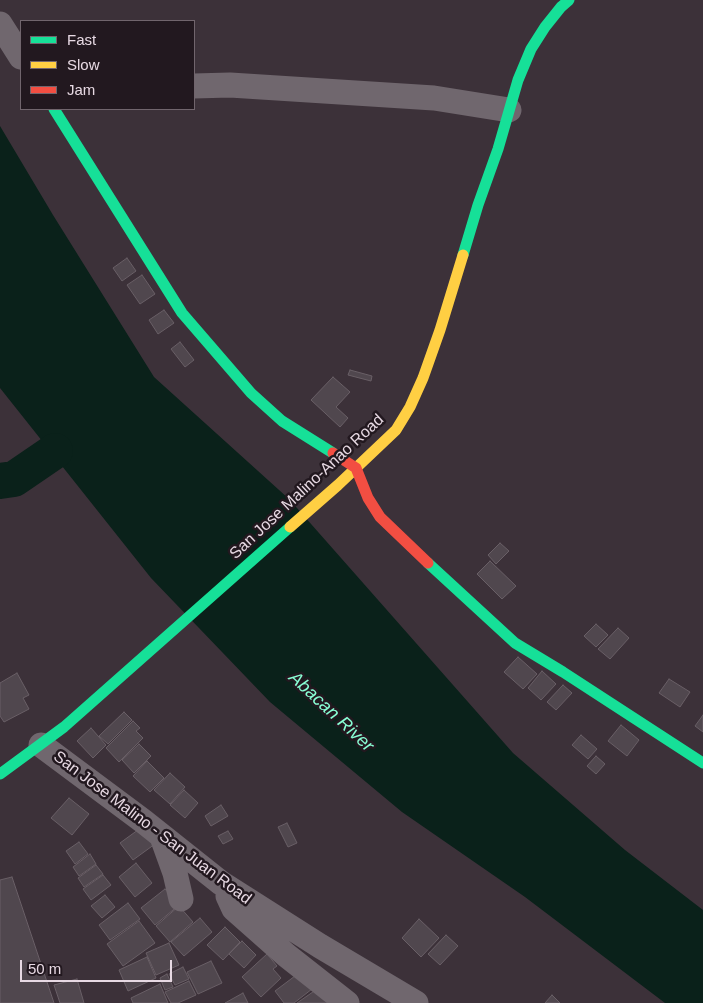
<!DOCTYPE html>
<html>
<head>
<meta charset="utf-8">
<style>
	body { margin:0 }
	#map { position:relative; width:703px; height:1003px; overflow:hidden; background:#3c3139; font-family:Helvetica,sans-serif }
	canvas { display:block }
	.legend { position:absolute; left:20px; top:20px; width:175px; height:90px; box-sizing:border-box; background:#22181f; border:1px solid #71656d; margin:0; padding:6px 9px; list-style:none; font-size:15px; color:#e7d9e3 }
	.legend li { display:flex; align-items:center; gap:10px; height:25px }
	.legend b { width:25px; border:1px solid #71656d }
	.scale { position:absolute; left:20px; top:960px; width:152px; height:22px; box-sizing:border-box; border:2px solid #e7d9e3; border-top:0; padding-left:6px; font-size:15px; line-height:18px; white-space:nowrap; color:#e7d9e3; -webkit-text-stroke:4px #22181f; paint-order:stroke }
</style>
</head>
<body>
<div id="map">
<canvas width="703" height="1003"></canvas>
<ul class="legend">
<li><b style="height:6px;background:#16e098"></b>Fast</li>
<li><b style="height:6px;background:#ffcf43"></b>Slow</li>
<li><b style="height:6px;background:#f24e42"></b>Jam</li>
</ul>
<div class="scale">50 m</div>
</div>
<script>
const context = document.querySelector('canvas').getContext('2d');
context.lineJoin = 'round';
function fillPath(path, color) { context.fillStyle = color; context.fill(path, 'evenodd'); }
const poly = rows => new Path2D(rows.map(r => 'M' + r).join(''));
function stroke(path, color, width, dash) { context.strokeStyle = color; context.lineWidth = width; context.lineCap = dash ? 'butt' : 'round'; context.setLineDash(dash || []); context.stroke(path); }
function drawText(font, color, halo, rows, align = 'center') {
  context.font = font + ' Helvetica,sans-serif'; context.lineWidth = 5; context.setLineDash([]); context.textBaseline = 'middle'; context.strokeStyle = halo; context.fillStyle = color; for (const [text, x, y, turn = 0] of rows) {
    context.save(); context.translate(x, y); context.rotate((+turn || 0) * Math.PI / 180); context.textAlign = isNaN(turn) ? turn : align; if (halo) context.strokeText(text, 0, 0); context.fillText(text, 0, 0); context.restore();
  }
}
fillPath(poly([
	[0,126,53,215,154,377,289,499,513,753,625,850,703,910,703,1003,665,1003,525,897,402,812,270,702,151,578,0,388]
]), '#0a211a');
stroke(poly([
	[0,481,14,479,55,451]
]), '#0a211a', 36);
const building = poly([
	[127,258,136,271,122,281,113,268,127,258],
	[142,275,155,294,140,304,127,285,142,275],
	[164,310,174,323,158,334,149,320,164,310],
	[180,342,194,360,185,367,171,349,180,342],
	[350,370,372,376,371,381,348,375,350,370],
	[333,377,350,392,336,407,348,418,340,427,311,400,333,377],
	[500,543,509,551,496,564,488,555,500,543],
	[490,561,516,586,502,599,477,574,490,561],
	[596,624,608,635,596,647,584,636,596,624],
	[618,628,629,638,610,659,598,649,618,628],
	[518,657,537,674,523,689,504,672,518,657],
	[542,671,556,684,541,700,528,688,542,671],
	[17,673,29,695,23,698,29,709,4,722,0,716,0,683,17,673],
	[669,679,690,692,680,707,659,693,669,679],
	[563,685,572,693,556,710,547,702,563,685],
	[124,712,132,720,108,744,99,736,124,712],
	[703,715,703,732,695,726,703,715],
	[133,721,140,728,136,731,143,738,119,762,106,748,133,721],
	[621,725,639,740,627,756,608,741,621,725],
	[91,728,106,745,93,758,77,741,91,728],
	[581,735,597,749,588,759,572,745,581,735],
	[139,744,151,756,134,773,122,760,139,744],
	[596,756,605,764,596,774,587,766,596,756],
	[147,761,164,778,150,792,133,776,147,761],
	[170,773,185,787,170,804,154,790,170,773],
	[184,790,198,803,185,818,170,805,184,790],
	[69,798,89,814,72,835,51,818,69,798],
	[221,805,228,816,211,826,205,816,221,805],
	[287,823,297,843,288,847,278,827,287,823],
	[142,827,155,844,133,860,120,843,142,827],
	[228,831,233,839,223,844,218,836,228,831],
	[79,842,88,854,75,864,66,851,79,842],
	[90,854,96,864,79,876,73,867,90,854],
	[136,863,152,883,135,897,119,877,136,863],
	[96,865,103,874,84,887,78,878,96,865],
	[103,875,111,885,91,900,83,889,103,875],
	[12,877,54,1003,0,1003,0,880,12,877],
	[165,889,179,905,155,925,141,908,165,889],
	[105,895,115,907,102,918,91,906,105,895],
	[128,903,140,919,110,940,99,925,128,903],
	[179,906,193,922,170,942,156,926,179,906],
	[200,918,212,932,184,956,171,942,200,918],
	[419,919,439,938,421,957,402,938,419,919],
	[139,921,155,943,123,966,107,944,139,921],
	[225,927,240,942,223,960,207,945,225,927],
	[446,935,458,946,440,965,428,954,446,935],
	[242,941,256,955,244,968,229,954,242,941],
	[169,943,179,965,156,975,146,953,169,943],
	[267,954,277,966,273,969,281,978,261,997,242,977,267,954],
	[147,957,156,978,128,991,119,970,147,957],
	[211,961,222,983,198,994,187,972,211,961],
	[183,967,189,979,175,985,169,974,183,967],
	[299,973,312,989,294,1003,284,1003,275,991,299,973],
	[167,974,173,987,165,990,160,978,167,974],
	[77,979,84,1003,60,1003,54,985,77,979],
	[189,981,196,995,178,1003,171,1003,165,992,189,981],
	[160,984,168,1003,133,1003,131,998,160,984],
	[320,987,331,1003,297,1003,320,987],
	[243,993,248,1003,225,1003,243,993],
	[552,995,560,1003,545,1003,552,995]
]);
fillPath(building, '#50474e');
stroke(building, '#695f66', 1);
stroke(poly([
	[0,24,21,57],
	[194,86,230,85,434,98,509,110],
	[41,745,143,821,221,883,320,946,416,1003],
	[162,837,175,873,181,899],
	[228,896,234,909,286,955,347,1003]
]), '#70676e', 25);
stroke(poly([
	[54,109,182,313,251,393,282,421,333,453],
	[463,255,478,205,498,149,518,80,531,49,545,27,561,7,569,0],
	[428,563,515,643,563,672,703,763],
	[0,774,64,727,290,527]
]), '#16e098', 11);
stroke(poly([
	[290,527,338,485,396,430,410,407,423,378,440,330,463,255]
]), '#ffcf43', 11);
stroke(poly([
	[333,453,356,468,368,498,380,517,428,563]
]), '#f24e42', 11);
drawText('16px', '#e7d9e3', '#22181f', [
	["San Jose Malino-Anao Road",307,487,-43],
	["San Jose Malino - San Juan Road",152,828,37]
]);
drawText('italic 18px', '#88fed4', '#22181f', [
	["Abacan River",331,712,43]
]);
</script>
</body>
</html>
